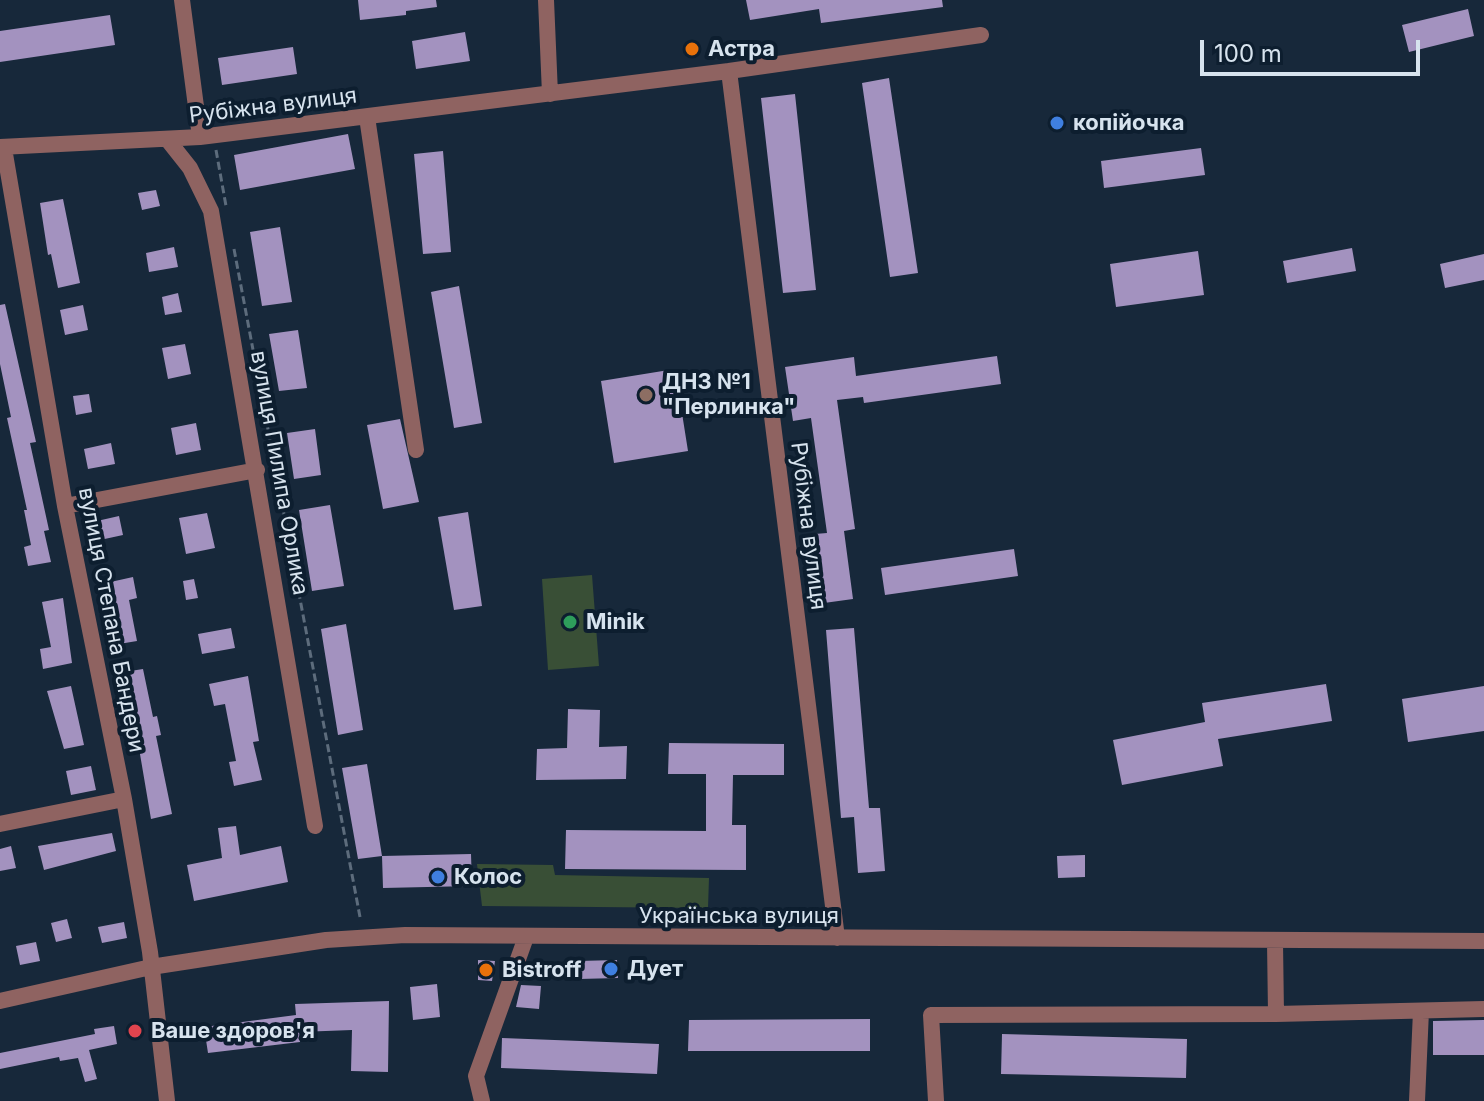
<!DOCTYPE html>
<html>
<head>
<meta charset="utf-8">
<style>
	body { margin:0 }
	#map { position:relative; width:1484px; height:1101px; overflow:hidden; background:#17283a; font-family:Inter,sans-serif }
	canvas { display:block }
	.scale { position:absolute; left:1200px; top:40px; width:220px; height:36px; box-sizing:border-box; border:4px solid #d7e3ee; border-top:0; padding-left:10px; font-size:24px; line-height:28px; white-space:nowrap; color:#d7e3ee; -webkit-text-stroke:6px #0d1e2f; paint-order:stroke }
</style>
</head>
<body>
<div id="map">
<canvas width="1484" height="1101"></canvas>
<div class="scale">100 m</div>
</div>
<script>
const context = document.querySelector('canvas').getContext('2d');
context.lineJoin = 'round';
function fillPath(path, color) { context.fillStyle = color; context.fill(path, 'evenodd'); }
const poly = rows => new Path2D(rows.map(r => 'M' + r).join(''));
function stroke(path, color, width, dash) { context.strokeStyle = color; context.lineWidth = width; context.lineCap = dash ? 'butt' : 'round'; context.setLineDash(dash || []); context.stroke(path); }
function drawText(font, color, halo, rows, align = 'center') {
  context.font = font + ' Inter,sans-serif'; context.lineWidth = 8; context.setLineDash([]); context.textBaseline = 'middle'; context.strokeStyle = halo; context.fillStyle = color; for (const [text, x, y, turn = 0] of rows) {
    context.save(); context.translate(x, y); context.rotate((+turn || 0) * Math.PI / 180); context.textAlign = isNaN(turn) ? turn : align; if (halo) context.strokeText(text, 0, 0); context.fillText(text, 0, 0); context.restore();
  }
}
fillPath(poly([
	[592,575,599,666,548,670,542,579],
	[477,864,553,865,555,875,709,878,708,908,482,906]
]), '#394f36');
fillPath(poly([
	[358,0,436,0,437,7,406,11,406,15,360,20],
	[746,0,942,0,943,7,821,23,819,9,750,20],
	[1468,9,1474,36,1409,52,1402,25],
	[110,15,115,45,0,62,0,31],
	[465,32,470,61,416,69,412,41],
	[293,47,297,74,222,85,218,58],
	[889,78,918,273,890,277,862,83],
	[795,94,816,290,783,293,761,98],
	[348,134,355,169,240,190,234,155],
	[1201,148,1205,175,1104,188,1101,161],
	[443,151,451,252,423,254,414,154],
	[156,190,160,206,142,210,138,193],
	[63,199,80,283,58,288,51,254,48,255,40,203],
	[280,227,292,302,262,306,250,232],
	[174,247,178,267,149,272,146,253],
	[1352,248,1356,271,1287,283,1283,261],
	[1198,251,1204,295,1116,307,1110,264],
	[1484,254,1484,280,1445,288,1440,264],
	[459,286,482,423,454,428,431,292],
	[178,293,182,312,165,315,162,297],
	[5,304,36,442,30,443,49,530,44,531,51,562,28,566,24,547,31,545,24,510,27,510,7,418,11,417,0,364,0,305],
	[83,305,88,330,65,335,60,310],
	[298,330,307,388,279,391,269,334],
	[185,344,191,374,168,379,162,348],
	[997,356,1001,384,864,403,863,397,837,400,855,529,844,531,853,599,824,603,815,534,827,533,811,418,793,421,785,367,854,357,856,376],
	[675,369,688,451,614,463,601,381],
	[89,394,92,412,76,415,73,396],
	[400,419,419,502,383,509,367,425],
	[196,423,201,450,176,455,171,428],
	[315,429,321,475,294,479,287,433],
	[111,443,115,464,88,469,84,449],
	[330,505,344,586,312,591,299,510],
	[468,512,482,606,454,610,438,517],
	[207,513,215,548,186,554,179,518],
	[119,516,123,535,100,540,97,521],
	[1014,549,1018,576,885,595,881,568],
	[133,577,137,598,129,600,137,641,119,644,106,583],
	[194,579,198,598,186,600,183,581],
	[63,598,72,663,43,669,40,649,51,647,42,602],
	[346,624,363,730,338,735,321,629],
	[231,628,235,648,202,654,198,634],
	[854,628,869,808,880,808,885,871,858,873,854,817,841,818,826,630],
	[143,669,153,717,157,716,161,735,156,736,172,814,151,819,131,701,124,703,118,673],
	[248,676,259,741,253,742,262,780,234,786,229,762,236,761,225,704,214,706,209,684],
	[1326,684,1332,721,1218,739,1223,766,1122,785,1113,740,1205,722,1202,703],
	[71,686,84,745,64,749,47,691],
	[1484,686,1484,731,1408,742,1402,699],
	[568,709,600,710,599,747,627,746,626,779,536,780,537,749,567,748],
	[669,743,784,744,784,775,733,775,732,825,746,825,746,870,565,869,566,830,706,831,706,774,668,774],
	[367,764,382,856,358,859,342,768],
	[91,766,96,790,71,795,66,771],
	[236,826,240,855,281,846,288,882,194,901,187,865,222,858,218,828],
	[112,833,116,851,44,870,38,846],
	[11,846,16,868,0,871,0,849],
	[471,854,472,886,383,888,382,856],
	[1085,855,1085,877,1058,878,1057,856],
	[67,919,72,938,56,942,51,923],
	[124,922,127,938,102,943,98,927],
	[36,942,40,961,20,965,16,946],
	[478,960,495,961,492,981,478,980],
	[617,960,618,978,579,979,578,961],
	[437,984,440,1017,413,1020,410,987],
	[521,985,541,986,539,1009,516,1007],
	[389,1001,388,1072,351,1071,352,1030,299,1032,300,1042,208,1053,204,1027,296,1015,295,1004],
	[870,1019,870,1051,688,1051,689,1020],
	[1484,1020,1484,1055,1433,1055,1433,1021],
	[114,1026,117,1044,89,1050,97,1079,85,1082,78,1058,60,1061,59,1057,0,1069,0,1053,95,1034,94,1029],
	[1002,1034,1187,1039,1186,1078,1001,1074],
	[502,1038,659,1044,657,1074,501,1068]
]), '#a392bf');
stroke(poly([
	[216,150,226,206],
	[234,249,360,917]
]), '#5d6c7c', 3, [8, 4]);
stroke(poly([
	[182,0,200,137],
	[546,0,550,94],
	[729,71,981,35],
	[367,117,416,450],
	[167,139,190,168,211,211,315,826],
	[0,147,200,137,729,71,837,938],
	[4,148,65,506,124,799,150,952,167,1101],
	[65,506,257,470],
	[0,824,124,799],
	[1275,942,1276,1014],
	[0,1001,151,967,326,940,405,935,1484,941],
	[482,1101,476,1076,526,937],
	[936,1101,931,1015,1276,1014,1484,1009],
	[1417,1101,1421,1011]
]), '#8f6361', 16);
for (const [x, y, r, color] of [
	[692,49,8,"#e8710a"],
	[1057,123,8,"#3f7fe0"],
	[646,395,8,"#8d6e63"],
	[570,622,8,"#2e9e5b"],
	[438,877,8,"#3f7fe0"],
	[611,969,8,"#3f7fe0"],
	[486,970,8,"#e8710a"],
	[135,1031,8,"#e0444e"]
]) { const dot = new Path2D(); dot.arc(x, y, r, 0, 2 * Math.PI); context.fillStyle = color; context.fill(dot); stroke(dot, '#0d1e2f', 3); }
drawText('bold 22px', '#d7e3ee', '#0d1e2f', [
	["Астра",708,49],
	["копійочка",1073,123],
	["ДНЗ №1",662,382],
	["\"Перлинка\"",662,407],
	["Minik",586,622],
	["Колос",454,877],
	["Дует",627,969],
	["Bistroff",502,970],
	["Ваше здоров'я",151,1031]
], 'left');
drawText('22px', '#d7e3ee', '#0d1e2f', [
	["Рубіжна вулиця",273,106,-7],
	["вулиця Пилипа Орлика",279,473,80],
	["Рубіжна вулиця",808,526,83],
	["вулиця Степана Бандери",111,620,79],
	["Українська вулиця",739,916]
]);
</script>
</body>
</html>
